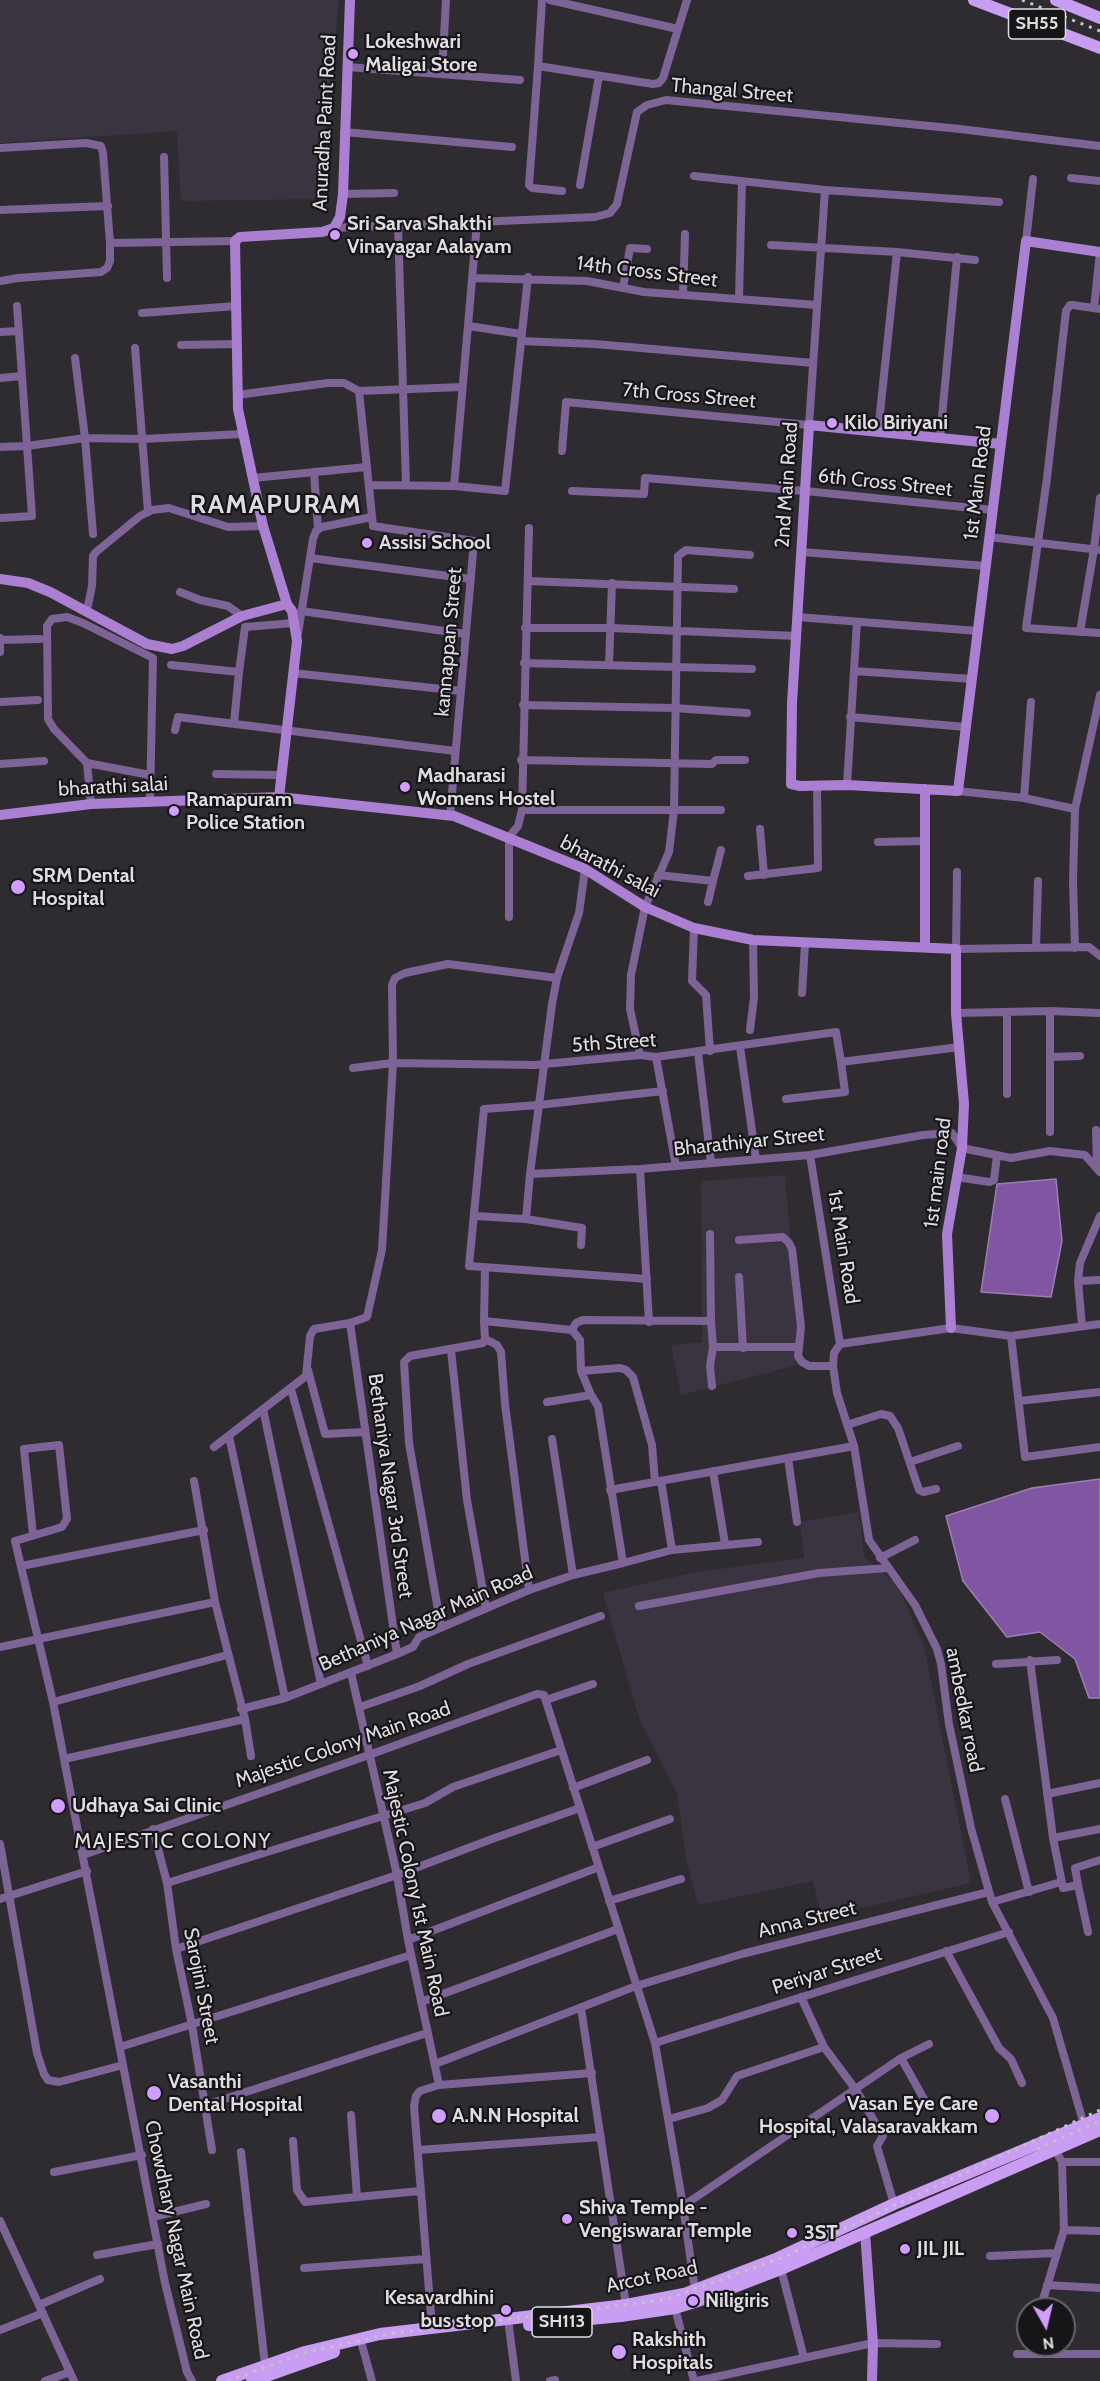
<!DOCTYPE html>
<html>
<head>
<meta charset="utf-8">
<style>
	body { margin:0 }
	#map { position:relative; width:1100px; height:2381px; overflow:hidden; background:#2f2c31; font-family:Cabin,sans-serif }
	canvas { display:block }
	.north { position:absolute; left:1016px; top:2297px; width:60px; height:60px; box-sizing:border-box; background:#161518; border:2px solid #666568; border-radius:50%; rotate:172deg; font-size:16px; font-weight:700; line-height:24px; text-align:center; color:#dfdde0 }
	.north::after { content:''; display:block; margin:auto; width:21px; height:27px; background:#d19dfe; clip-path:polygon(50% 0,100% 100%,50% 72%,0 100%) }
</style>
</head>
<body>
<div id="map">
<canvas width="1100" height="2381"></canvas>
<div class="north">N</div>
</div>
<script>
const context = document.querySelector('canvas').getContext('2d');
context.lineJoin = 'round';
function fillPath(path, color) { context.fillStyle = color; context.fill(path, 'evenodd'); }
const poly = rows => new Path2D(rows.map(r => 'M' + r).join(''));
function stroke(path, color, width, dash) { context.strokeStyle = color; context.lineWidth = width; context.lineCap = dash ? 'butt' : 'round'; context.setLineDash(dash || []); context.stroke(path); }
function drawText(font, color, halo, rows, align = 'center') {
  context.font = font + ' Cabin,sans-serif'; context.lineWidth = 4.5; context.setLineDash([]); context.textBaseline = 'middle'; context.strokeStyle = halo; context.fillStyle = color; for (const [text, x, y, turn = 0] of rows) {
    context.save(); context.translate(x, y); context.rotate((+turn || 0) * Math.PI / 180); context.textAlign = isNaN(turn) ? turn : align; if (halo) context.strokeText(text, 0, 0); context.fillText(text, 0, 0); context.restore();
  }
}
fillPath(poly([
	[0,0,339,0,318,199,181,201,177,131,0,143],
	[785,1175,801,1364,681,1395,671,1345,702,1342,701,1181],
	[859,1512,864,1557,897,1584,924,1646,971,1883,822,1917,813,1881,698,1905,686,1858,677,1793,640,1721,603,1593,696,1572,804,1558,800,1522]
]), '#39343f');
const water = poly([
	[1056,1179,1062,1241,1051,1297,981,1292,997,1184,1056,1179],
	[1100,1479,1100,1698,1089,1698,1075,1659,1040,1632,1007,1637,963,1581,946,1516,1032,1488,1100,1479]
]);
fillPath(water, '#8056a3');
stroke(water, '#9c7eb5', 1.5);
stroke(poly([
	[542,0,538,66,653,84,659,83,663,78,687,0],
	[550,0,678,29],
	[538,66,529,185,532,188,562,191],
	[347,67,520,80],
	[442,74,446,0],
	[344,132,512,147],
	[0,148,86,143,101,146,103,153,110,243,235,241],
	[164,157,167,278],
	[694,176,825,190,999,202],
	[1071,178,1100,181],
	[580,185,599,76],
	[343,194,394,193],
	[0,210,108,206],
	[398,225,406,485],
	[334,228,595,217,610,213,617,204,637,112,647,105,666,100,960,129,1100,146],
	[1026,241,1033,179],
	[771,245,897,252,975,260],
	[473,278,587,281,644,292,817,305],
	[0,281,18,278,101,272,107,268,110,261,110,243],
	[623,288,630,248,647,249],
	[683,295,685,234],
	[739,299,742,181],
	[1094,308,1100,252],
	[1100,309,1073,305,1070,305,1066,311,1047,478,1026,628,1100,633],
	[142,313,236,306],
	[469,326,521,334],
	[0,332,19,331],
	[521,341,595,344,813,363],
	[181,345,237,344],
	[135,348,148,512],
	[75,358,85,438,93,534],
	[0,378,22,376],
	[359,391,373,526,474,541,450,816],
	[237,395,328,383,344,383,359,391,462,387],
	[878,432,897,252],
	[940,438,957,257],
	[0,447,27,446,85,438,143,439,243,434],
	[562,451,566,402,809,425,825,190],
	[314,472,318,529],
	[253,478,367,467],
	[370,485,454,486,505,491,528,277],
	[454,486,477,222],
	[572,491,644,494,645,478,805,491,993,510],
	[0,518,32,516,17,306],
	[989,537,1100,550],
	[801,552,986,566],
	[310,558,471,579],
	[528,581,734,589],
	[180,592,200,600,228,606,242,616],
	[87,610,92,586,93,556,96,552,140,516,152,510,169,508,228,527,263,526],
	[301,611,466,634],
	[797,617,978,631],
	[525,628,611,628,796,636],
	[1080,632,1094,549,1100,498],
	[298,634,313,539,316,531,322,527,372,517],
	[0,638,0,652],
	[0,640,40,639],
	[524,663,752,669],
	[171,665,239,672,245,627,294,623],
	[609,665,612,583],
	[854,671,972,679],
	[293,673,461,691],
	[0,702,38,700],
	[523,705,674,708,747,713],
	[850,717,966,727],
	[234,723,239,672],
	[175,730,178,717,455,751],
	[521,760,712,764,716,760,745,760],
	[87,763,91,804],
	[0,764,44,761],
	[216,774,282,775],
	[150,775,87,763,54,729,48,719,47,626,52,619,67,617,83,623,153,658,150,802],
	[847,785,857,622],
	[958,791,1024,798,1031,702],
	[1024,798,1075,809,1100,695],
	[1075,809,1073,881,1075,948],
	[522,810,721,810],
	[760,829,764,875],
	[878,842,925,841],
	[957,872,956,949,1089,947,1100,956],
	[658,875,713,881,708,902],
	[748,876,818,868,817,786],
	[713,881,721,850],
	[509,917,509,837,518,826,522,810,529,528],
	[694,928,692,981,706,995,710,1051],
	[1036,948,1038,881],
	[802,993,805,944],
	[1050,1011,1100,1013],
	[1007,1012,1007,1094],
	[956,1013,1050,1011,1050,1132],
	[750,1030,754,997,753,940],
	[740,1047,756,1159],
	[698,1052,711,1163],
	[640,1055,630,1009,631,975,645,907,669,852,674,810,678,556,686,550,750,555],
	[656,1057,676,1166],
	[1050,1057,1080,1056],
	[353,1068,393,1063,392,985,395,978,405,973,448,964,557,978],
	[786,1099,845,1092,841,1062,959,1047],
	[1096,1130,1097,1167],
	[810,1155,840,1344],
	[640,1169,649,1322],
	[530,1174,640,1169,810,1155,923,1135,952,1133,962,1148,1011,1158,1050,1151,1085,1155,1100,1172],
	[956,1177,990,1182,994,1180,997,1155],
	[475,1216,526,1219,582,1228,581,1245],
	[526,1219,530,1174,552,1004,557,978,579,913,585,869],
	[710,1234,711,1321],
	[739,1240,783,1237,789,1243,792,1249,801,1327,799,1347],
	[739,1277,743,1348],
	[647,1279,469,1266,484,1109,539,1105,663,1091],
	[1078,1281,1100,1280],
	[350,1323,397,1654],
	[1082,1326,1078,1281,1080,1263,1100,1216],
	[572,1330,576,1323,583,1320,711,1321,713,1347,799,1347,798,1356,802,1362,809,1366,833,1366],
	[1011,1336,1025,1457,1100,1447],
	[485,1339,497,1345,501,1352,505,1404,529,1590],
	[451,1350,467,1500,486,1608],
	[308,1370,325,1434,365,1432],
	[581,1371,620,1368,626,1370,633,1377,652,1445,655,1482],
	[712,1386,710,1366,713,1347],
	[291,1389,368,1666],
	[1019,1401,1100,1392],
	[547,1402,591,1395],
	[263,1409,321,1684],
	[847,1425,881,1414,890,1416,898,1428,919,1490,923,1492,936,1489],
	[229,1436,285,1698],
	[552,1439,573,1575],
	[214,1447,306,1376,310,1336,314,1329,350,1323,367,1317,382,1250,393,1063,534,1065,640,1055,656,1057,836,1032,841,1062],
	[788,1458,797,1522],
	[910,1462,958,1446],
	[713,1471,725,1544],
	[661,1481,672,1550],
	[610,1490,854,1446],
	[33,1535,24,1449,59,1445,67,1519,62,1527,15,1541,53,1702,165,2283,187,2372,192,2381],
	[880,1558,915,1540],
	[623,1563,672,1550,758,1542],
	[21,1566,204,1530],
	[639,1606,819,1573,888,1568],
	[441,1627,409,1443,404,1362,410,1356,483,1343,485,1339,484,1321,485,1268],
	[0,1647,215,1602],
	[1030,1660,1053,1838,1063,1888,1078,1885,1075,1868,1100,1860],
	[996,1664,1057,1660],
	[351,1673,397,1875,408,1940,439,2085],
	[546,1700,593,1684],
	[53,1702,227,1655],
	[360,1707,420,1686,468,1664,601,1616],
	[241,1709,285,1698,397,1654,413,1647,419,1637,529,1590,573,1575,623,1563,598,1406,591,1395,581,1371,580,1340,572,1330,484,1321],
	[245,1719,251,1756],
	[64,1759,245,1719,215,1602,194,1481],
	[573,1788,647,1760],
	[1047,1794,1100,1783],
	[1005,1799,1029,1892],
	[153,1829,167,1883,176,1949,192,2025,212,2150],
	[1053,1838,1100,1829],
	[0,1844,37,2053,44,2074,48,2080,59,2082,123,2065],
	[592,1847,670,1819],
	[83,1855,369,1755,537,1694,544,1695,655,2043,683,2206,695,2290],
	[167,1883,425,1803,453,1787,561,1750],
	[1078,1885,1088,1932],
	[0,1899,87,1871],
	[609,1901,681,1879],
	[992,1902,1061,1882],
	[408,1940,599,1867],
	[176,1949,397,1875,492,1839,580,1808],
	[946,1951,999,2048,1011,2059,1022,2083],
	[801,1997,824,2047,856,2090,883,2136,877,2146,894,2204],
	[421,2002,618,1929],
	[581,2008,626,2305],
	[655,2043,1009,1932],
	[120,2047,411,1955],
	[901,2058,929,2108],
	[435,2064,636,1986,742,1954,989,1892],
	[206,2105,427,2033],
	[351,2115,357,2197],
	[669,2119,708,2108,722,2100,737,2076,824,2047],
	[1084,2125,1053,2018,992,1902,971,1828,949,1724,941,1664,937,1649,915,1605,869,1540,854,1446,837,1393,833,1366,834,1353,840,1344,951,1328,1011,1336,1100,1324],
	[293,2141,297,2190,305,2202,420,2191],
	[1053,2146,1062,2162,1100,2162],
	[418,2150,601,2137],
	[241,2152,265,2365],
	[54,2172,142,2155],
	[683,2206,901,2058,929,2044],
	[153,2217,206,2204],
	[0,2221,74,2381],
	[1064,2230,1100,2231],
	[97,2255,158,2244],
	[990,2256,1057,2253],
	[304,2268,426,2259],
	[781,2269,804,2358],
	[1047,2285,1100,2288],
	[1042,2303,1064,2230,1062,2162],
	[39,2305,100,2279],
	[675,2308,694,2381],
	[508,2319,516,2381],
	[432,2327,414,2106,416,2096,420,2091,439,2085,592,2073],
	[0,2330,43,2313],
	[362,2345,372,2381],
	[1017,2354,1100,2354],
	[45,2381,70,2372],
	[550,2381,555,2380],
	[697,2381,873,2343,937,2344]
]), '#7e6396', 8);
stroke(poly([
	[1001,444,809,425,792,703,791,784,800,786,847,785,958,791,1026,241,1100,252],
	[0,579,28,583,50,592,147,644,172,649,183,646,242,616,287,604],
	[925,789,925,947],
	[279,797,297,641,292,611,287,604,263,526,238,409,235,241,240,237,322,232,334,228,340,217,343,194,350,0],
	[0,815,91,804,279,797,454,816,585,869,645,907,694,928,753,940,956,949,956,1013,964,1104,962,1148,947,1234,951,1328],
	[865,2232,873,2343,872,2381]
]), '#ab80d2', 10);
stroke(poly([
	[974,0,1100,48],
	[1056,0,1100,18],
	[529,2325,621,2316,675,2308,698,2301,781,2269,1100,2130],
	[222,2381,305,2352,380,2334,626,2305,684,2294,778,2258,894,2204,1100,2118],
	[252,2381,334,2352]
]), '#c99df1', 12);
stroke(poly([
	[1022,0,1100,31],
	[1037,2149,1100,2121],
	[228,2381,304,2353,388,2334,664,2300,786,2256,1100,2110]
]), '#c5c3c6', 3, [3, 6]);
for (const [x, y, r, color] of [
	[353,54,6,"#d19dfe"],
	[335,235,6,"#d19dfe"],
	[832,423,6,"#d19dfe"],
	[367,543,6,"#d19dfe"],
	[405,787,6,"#d19dfe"],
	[174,811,6,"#d19dfe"],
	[18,887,8,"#d19dfe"],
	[58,1806,8,"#d19dfe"],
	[154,2093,8,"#d19dfe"],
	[439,2116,8,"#d19dfe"],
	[992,2116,8,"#d19dfe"],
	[567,2219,6,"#d19dfe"],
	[792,2233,6,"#d19dfe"],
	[905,2249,6,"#d19dfe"],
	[693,2301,6,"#d19dfe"],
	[506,2310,6,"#d19dfe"],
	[619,2352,8,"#d19dfe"]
]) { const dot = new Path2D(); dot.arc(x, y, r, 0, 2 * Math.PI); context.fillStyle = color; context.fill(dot); stroke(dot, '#161518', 2); }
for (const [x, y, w] of [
	[1037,24,57],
	[562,2322,60]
]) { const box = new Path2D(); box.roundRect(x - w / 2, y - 15, w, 30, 4.5); context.fillStyle = '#161518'; context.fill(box); stroke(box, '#dfdde0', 1.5); }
drawText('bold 18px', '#dfdde0', null, [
	["SH55",1037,24],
	["SH113",562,2322]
]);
drawText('bold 20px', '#dfdde0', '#161518', [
	["Lokeshwari",365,42],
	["Maligai Store",365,65],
	["Sri Sarva Shakthi",347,224],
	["Vinayagar Aalayam",347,247],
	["Kilo Biriyani",844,423],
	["Assisi School",379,543],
	["Madharasi",417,776],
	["Womens Hostel",417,799],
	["Ramapuram",186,800],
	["Police Station",186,823],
	["SRM Dental",32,876],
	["Hospital",32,899],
	["Udhaya Sai Clinic",72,1806],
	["Vasanthi",168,2082],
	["Dental Hospital",168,2105],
	["Vasan Eye Care",978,2104,"right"],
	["Hospital, Valasaravakkam",978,2127,"right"],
	["A.N.N Hospital",452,2116],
	["Shiva Temple -",579,2208],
	["Vengiswarar Temple",579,2231],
	["3ST",804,2233],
	["JIL JIL",917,2249],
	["Kesavardhini",494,2298,"right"],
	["bus stop",494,2321,"right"],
	["Niligiris",705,2301],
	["Rakshith",632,2340],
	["Hospitals",632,2363]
], 'left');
drawText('20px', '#dfdde0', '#161518', [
	["Thangal Street",732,91,5],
	["Anuradha Paint Road",325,123,-87],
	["14th Cross Street",647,272,7],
	["7th Cross Street",689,396,5],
	["6th Cross Street",885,483,6],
	["1st Main Road",978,483,-83],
	["2nd Main Road",787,485,-86],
	["kannappan Street",449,642,-85],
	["bharathi salai",113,787,-3],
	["bharathi salai",610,867,28],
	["5th Street",614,1043,-4],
	["Bharathiyar Street",749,1142,-6],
	["1st main road",938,1173,-83],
	["1st Main Road",843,1247,81],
	["Bethaniya Nagar 3rd Street",390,1486,82],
	["Bethaniya Nagar Main Road",426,1619,-24],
	["ambedkar road",964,1710,79],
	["Majestic Colony Main Road",343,1745,-19],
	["Majestic Colony 1st Main Road",415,1893,78],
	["Anna Street",807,1920,-14],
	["Periyar Street",827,1971,-18],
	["Sarojini Street",201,1986,79],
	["Chowdhary Nagar Main Road",176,2240,78],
	["Arcot Road",652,2277,-12]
]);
context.letterSpacing = '1.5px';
drawText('21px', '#dfdde0', '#161518', [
	["MAJESTIC COLONY",173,1842]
]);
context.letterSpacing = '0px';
context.letterSpacing = '1.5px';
drawText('bold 26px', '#dfdde0', '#161518', [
	["RAMAPURAM",276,505]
]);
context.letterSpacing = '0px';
</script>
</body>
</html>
